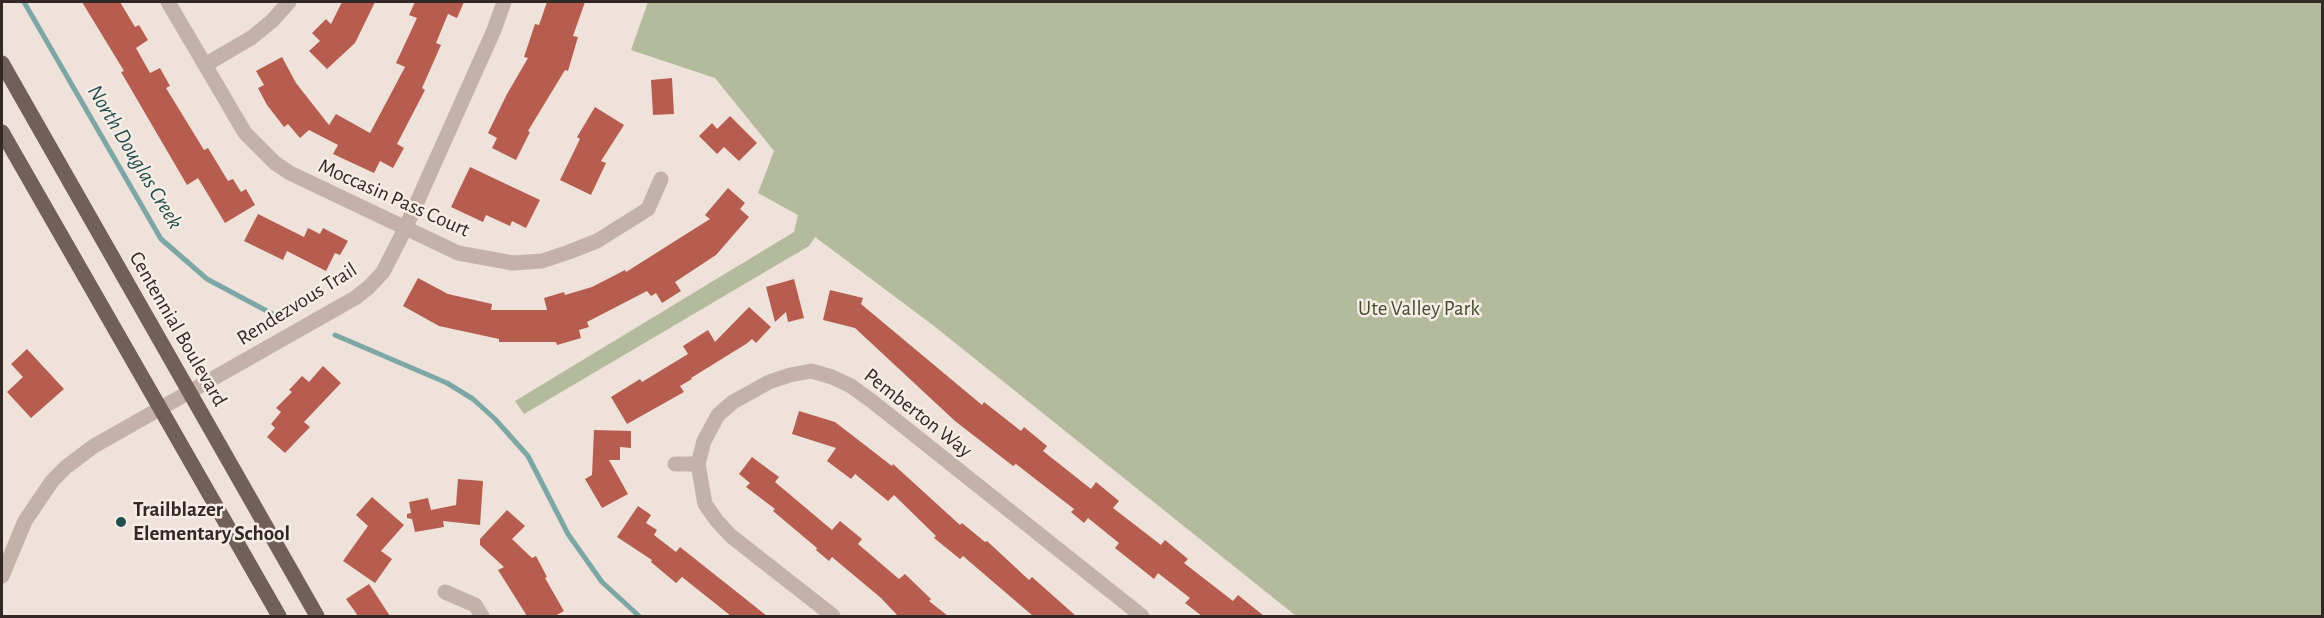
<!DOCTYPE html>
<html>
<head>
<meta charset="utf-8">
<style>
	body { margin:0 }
	#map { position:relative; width:2324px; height:618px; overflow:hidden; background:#eee2da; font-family:"Alegreya Sans",sans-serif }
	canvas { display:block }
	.frame { position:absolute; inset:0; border:3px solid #322927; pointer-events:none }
</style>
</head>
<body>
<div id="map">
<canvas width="2324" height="618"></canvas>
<div class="frame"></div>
</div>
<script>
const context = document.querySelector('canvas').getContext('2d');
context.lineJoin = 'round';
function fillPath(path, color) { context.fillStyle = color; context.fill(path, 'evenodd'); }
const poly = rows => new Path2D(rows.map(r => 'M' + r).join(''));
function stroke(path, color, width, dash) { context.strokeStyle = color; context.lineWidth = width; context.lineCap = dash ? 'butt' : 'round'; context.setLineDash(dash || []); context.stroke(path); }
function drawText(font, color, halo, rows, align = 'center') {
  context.font = font + ' "Alegreya Sans",sans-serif'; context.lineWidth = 5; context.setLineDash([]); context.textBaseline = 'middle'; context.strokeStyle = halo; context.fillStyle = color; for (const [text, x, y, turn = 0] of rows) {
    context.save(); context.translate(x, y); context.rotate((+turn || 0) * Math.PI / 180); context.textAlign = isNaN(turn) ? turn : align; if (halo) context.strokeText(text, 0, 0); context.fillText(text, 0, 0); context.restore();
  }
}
fillPath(poly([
	[648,2,2322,2,2322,616,1296,616,934,326,815,237,809,246,524,414,515,401,794,232,798,215,758,193,774,151,715,78,631,50]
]), '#b4bb9c');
stroke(poly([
	[24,2,161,239,207,279,280,318],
	[335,335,447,383,473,399,495,419,528,456,568,534,602,582,639,616]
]), '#7da7a4', 5);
fillPath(poly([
	[82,2,120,2,135,27,139,25,148,40,136,48,150,73,160,68,170,86,166,88,204,150,208,148,228,181,233,179,241,192,246,189,255,205,225,223,198,178,187,185,121,72,124,71],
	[342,2,375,2,355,43,327,69,309,51,320,41,312,33,326,19,331,24],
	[415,2,464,2,457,18,448,14,436,43,441,45,422,88,425,90,397,144,404,148,393,168,380,161,374,173,333,154,338,145,309,130,300,138,288,124,284,127,267,105,258,88,264,85,256,71,282,57,296,83,329,125,336,114,370,133,405,67,396,63,417,18,409,15],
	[547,2,585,2,573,36,578,37,568,71,565,70,528,131,530,132,516,160,492,148,497,138,488,133,507,94,528,58,524,57,535,24,539,25],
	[672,78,674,114,653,115,651,80],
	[595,107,624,125,601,161,606,163,591,195,560,180,580,139,577,137],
	[730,116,757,143,739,161,724,147,717,154,699,136,712,123,717,129],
	[470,167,540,200,526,228,512,221,510,226,486,215,483,222,451,207],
	[728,188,745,203,740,209,749,217,716,255,675,282,681,291,662,303,656,293,651,296,647,291,587,322,589,327,579,330,581,338,557,345,556,342,499,342,499,339,439,326,403,306,418,278,448,294,492,304,491,310,547,310,544,298,564,292,565,295,592,287,625,270,626,272,710,219,705,215],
	[258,214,304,237,308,228,320,234,323,228,348,241,340,255,335,253,326,271,287,251,283,260,244,241],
	[794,279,804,318,788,322,786,312,775,322,766,287],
	[830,290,863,298,861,304,982,405,984,402,1021,431,1024,427,1047,446,1043,451,1091,489,1096,482,1119,501,1113,508,1161,545,1165,540,1188,559,1184,563,1233,601,1238,595,1264,616,1202,616,1185,603,1190,598,1158,573,1154,579,1115,548,1119,543,1088,518,1084,523,1071,512,1074,509,1016,464,1013,466,955,421,855,328,823,320],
	[749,307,771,327,756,343,752,339,746,344,691,378,692,379,680,386,684,392,627,424,611,397,640,379,642,382,688,354,683,346,708,330,715,342],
	[27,349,64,389,31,418,7,392,23,377,11,364],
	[323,366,341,383,304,422,310,427,285,453,267,437,275,428,271,424,281,412,276,408,292,392,289,390,302,376,309,382],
	[799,411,835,422,892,466,893,464,960,525,962,523,985,542,987,541,1029,580,1032,577,1076,616,1033,616,963,556,960,559,934,538,936,536,894,495,888,501,855,474,851,479,827,461,836,448,792,434],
	[594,430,631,431,631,448,620,447,620,460,609,460,628,494,602,508,585,479,592,475],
	[752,457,779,477,775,482,832,530,840,521,862,539,858,544,899,579,905,574,931,599,929,601,948,616,898,616,881,598,832,557,829,561,816,550,817,548,773,511,775,509,746,487,750,483,739,474],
	[458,479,483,481,480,525,443,521,444,527,415,532,412,519,407,518,407,514,411,513,409,502,428,498,431,510,456,505],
	[372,497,404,525,381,551,392,559,375,583,343,561,368,526,356,515],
	[638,506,651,515,646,523,657,530,654,535,676,552,680,547,767,616,731,616,682,577,676,583,651,562,652,560,617,537],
	[507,510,525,526,512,539,532,558,536,556,547,577,545,578,564,611,555,616,527,616,498,570,504,567,480,545,480,539],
	[369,584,390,616,358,616,346,599]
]), '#b65d4f');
stroke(poly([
	[168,2,245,133,275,163,290,173,458,253,513,263,542,261,569,252,597,241,648,209,661,179],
	[205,65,251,38,272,21,289,2],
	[675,464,698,464],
	[2,576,25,521,52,481,66,467,94,446,355,298,369,287,383,272,405,229,494,30,504,2],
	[445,592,475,605,482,616],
	[833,616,731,536,717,521,705,504,698,464,704,441,718,415,733,402,769,382,790,375,811,371,832,377,851,386,873,402,1142,616]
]), '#c4b2a8', 15);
stroke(poly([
	[2,63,317,616],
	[2,132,279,616]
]), '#725f5a', 15);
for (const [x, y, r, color] of [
	[121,522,6,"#224e4c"]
]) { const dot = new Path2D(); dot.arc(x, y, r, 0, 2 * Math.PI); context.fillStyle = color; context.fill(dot); stroke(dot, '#f6ede6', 2); }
drawText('21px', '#322927', '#f6ede6', [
	["Moccasin Pass Court",394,198,24],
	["Rendezvous Trail",297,304,-32],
	["Centennial Boulevard",178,329,60],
	["Pemberton Way",918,413,38]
]);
drawText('21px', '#454d2e', '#f6ede6', [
	["Ute Valley Park",1419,309]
]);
drawText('bold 21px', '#322927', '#f6ede6', [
	["Trailblazer",133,510],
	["Elementary School",133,534]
], 'left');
drawText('italic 22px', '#224e4c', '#f6ede6', [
	["North Douglas Creek",135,157,59]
]);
</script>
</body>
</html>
